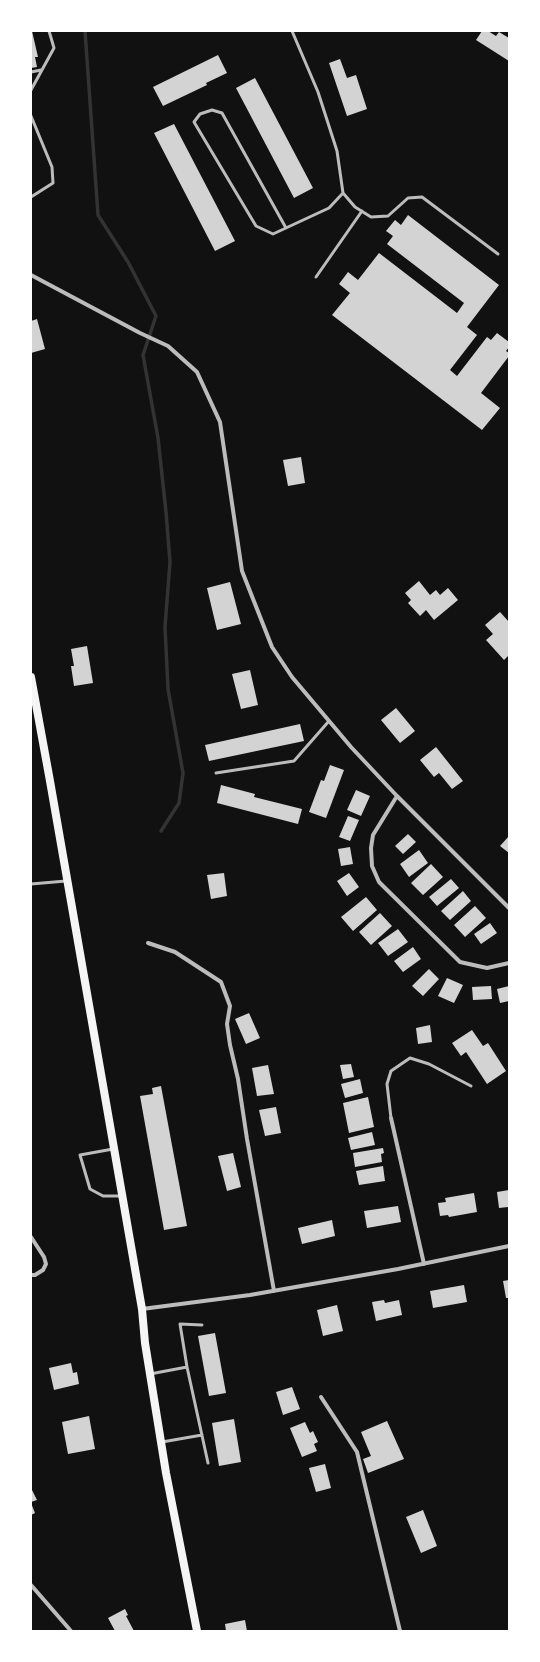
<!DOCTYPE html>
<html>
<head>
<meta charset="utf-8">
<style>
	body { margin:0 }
	#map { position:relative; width:540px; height:1662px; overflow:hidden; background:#111; font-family:Roboto,sans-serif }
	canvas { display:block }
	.frame { position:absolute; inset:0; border:32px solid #fff; pointer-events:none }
</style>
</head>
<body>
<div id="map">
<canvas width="540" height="1662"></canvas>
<div class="frame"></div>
</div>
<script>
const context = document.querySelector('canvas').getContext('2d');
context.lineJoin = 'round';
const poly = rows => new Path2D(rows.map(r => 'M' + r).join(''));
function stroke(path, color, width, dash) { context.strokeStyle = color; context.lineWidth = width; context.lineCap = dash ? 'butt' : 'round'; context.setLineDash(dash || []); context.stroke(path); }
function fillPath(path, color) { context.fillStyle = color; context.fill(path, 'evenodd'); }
stroke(poly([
	[85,31,98,215,128,262,156,316,143,355,158,438,166,512,170,562,165,627,168,689,183,773,179,803,161,831]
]), '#333', 3.5);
fillPath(poly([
	[31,31,32,31,38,57,35,57,37,67,31,68],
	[482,31,488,31,496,36,499,32,509,38,509,61,476,40],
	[218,55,227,73,206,83,207,85,163,106,153,87],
	[340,59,347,78,356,75,367,109,347,116,329,63],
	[255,78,313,188,294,198,236,88],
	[174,124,235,241,215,251,154,133],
	[408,215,499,285,467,327,477,335,450,370,457,376,487,337,491,340,497,333,509,342,509,347,506,351,509,353,509,356,481,393,500,408,482,430,332,315,350,293,339,284,348,272,358,280,379,253,457,313,464,303,387,244,393,236,386,231,395,220,401,225],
	[37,319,45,349,31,353,31,321],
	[301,457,305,483,288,486,283,460],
	[419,581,430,595,436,590,440,595,448,588,458,600,434,620,426,610,420,616,408,603,411,600,405,593],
	[230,582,241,624,217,630,207,588],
	[500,612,509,622,509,655,504,660,486,640,493,634,485,625],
	[87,646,93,683,74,686,71,666,74,666,71,649],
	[250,670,258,705,241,709,232,674],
	[396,708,415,731,400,743,381,720],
	[300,724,304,741,209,761,205,745],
	[436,747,463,781,452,789,439,773,434,777,420,760],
	[330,765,344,770,326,818,309,812,321,780,324,781],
	[221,785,255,794,254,797,302,809,298,824,217,803],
	[356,790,370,796,361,816,347,810],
	[348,816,359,820,350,841,339,837],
	[408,834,416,842,403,854,395,846],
	[509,836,509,853,500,846],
	[350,847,353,864,341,866,338,849],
	[419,850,428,863,409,877,400,864],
	[431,864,443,877,423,895,411,883],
	[224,873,227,896,211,899,207,875],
	[349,873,359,887,347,896,337,881],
	[451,879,459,888,437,906,429,897],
	[463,891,471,901,450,920,441,911],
	[366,897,377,910,353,931,341,917],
	[475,906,486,918,465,937,454,925],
	[380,913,392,926,371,945,359,932],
	[490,923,497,933,481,944,474,934],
	[398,929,408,942,388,956,378,943],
	[413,947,421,959,403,972,394,961],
	[429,969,439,979,423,996,412,986],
	[447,978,463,985,454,1003,438,996],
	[491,986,492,999,473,1000,472,987],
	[509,986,509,1001,500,1003,497,989],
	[249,1013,260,1038,246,1044,235,1019],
	[430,1025,432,1042,418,1044,416,1028],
	[472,1030,483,1046,488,1043,506,1071,487,1084,466,1052,461,1056,452,1043],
	[351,1064,354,1077,343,1079,340,1065],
	[268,1065,274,1094,257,1096,252,1068],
	[360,1079,363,1093,345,1098,341,1084],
	[161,1086,187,1226,164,1230,140,1096,153,1094,152,1088],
	[368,1097,374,1127,349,1133,343,1103],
	[276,1107,281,1133,265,1136,259,1110],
	[372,1132,375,1145,351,1150,348,1138],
	[383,1148,384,1153,381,1154,382,1162,355,1167,353,1153],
	[233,1153,241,1187,227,1191,218,1156],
	[383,1166,385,1181,359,1185,356,1171],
	[509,1190,509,1211,508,1211,508,1207,499,1208,497,1192],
	[474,1193,477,1212,449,1217,448,1215,440,1216,438,1203,446,1202,445,1198],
	[398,1206,401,1222,367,1228,364,1211],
	[332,1220,335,1236,302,1244,298,1228],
	[509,1280,509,1298,506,1298,503,1281],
	[464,1285,467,1302,433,1308,430,1291],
	[384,1300,385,1303,399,1300,402,1315,376,1321,372,1302],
	[337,1305,343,1331,323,1336,317,1310],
	[215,1333,226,1393,209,1396,198,1336],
	[71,1363,73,1373,77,1372,79,1384,54,1390,49,1368],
	[292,1387,300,1409,283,1415,276,1392],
	[89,1416,95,1449,68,1454,62,1422],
	[234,1419,241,1462,219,1466,212,1423],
	[387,1421,404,1459,368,1473,363,1459,371,1456,361,1432],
	[305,1422,310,1433,313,1431,318,1442,314,1444,317,1451,302,1457,290,1428],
	[325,1464,331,1488,316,1492,309,1468],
	[31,1490,32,1490,37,1500,31,1502],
	[31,1503,35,1513,31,1515],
	[423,1510,437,1546,421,1553,406,1517],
	[125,1609,128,1615,126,1616,134,1631,115,1631,108,1618],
	[245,1620,247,1631,226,1631,225,1624]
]), '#d3d3d3');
stroke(poly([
	[292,31,318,92,337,151,343,193,355,207,371,217,388,216,408,198,422,197,498,254],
	[31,72,41,70],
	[31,90,54,48,49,31],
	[31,116,52,167,53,183,31,197],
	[286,228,222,113,212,110,200,114,194,122,256,226,273,234,329,208,343,193],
	[316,277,362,211],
	[216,773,294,761,329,721],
	[31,884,66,881],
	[391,1118,387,1084,391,1071,410,1058,429,1064,471,1086],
	[113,1149,80,1155,90,1189,103,1196,122,1196],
	[187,1367,180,1324,202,1325],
	[150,1374,187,1367,208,1463],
	[162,1442,202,1435]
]), '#bcbcbc', 3);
stroke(poly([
	[31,275,140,333,168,346,197,372,220,422,242,571,272,647,292,677,351,747,397,796,509,908],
	[397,796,373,835,371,848,372,866,379,882,460,962,487,968,509,963],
	[148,943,175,952,221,982,230,1006,227,1024,230,1045,238,1079,247,1139,274,1291],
	[391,1118,424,1264],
	[31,1237,44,1257,46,1264,43,1270,35,1275,31,1275],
	[142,1309,250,1295,398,1269,509,1246],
	[321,1397,357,1452,400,1631],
	[31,1585,71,1631]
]), '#bcbcbc', 4);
stroke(poly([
	[31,677,50,781,142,1309,145,1343,166,1473,197,1631]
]), '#f5f5f5', 8);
</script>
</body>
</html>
